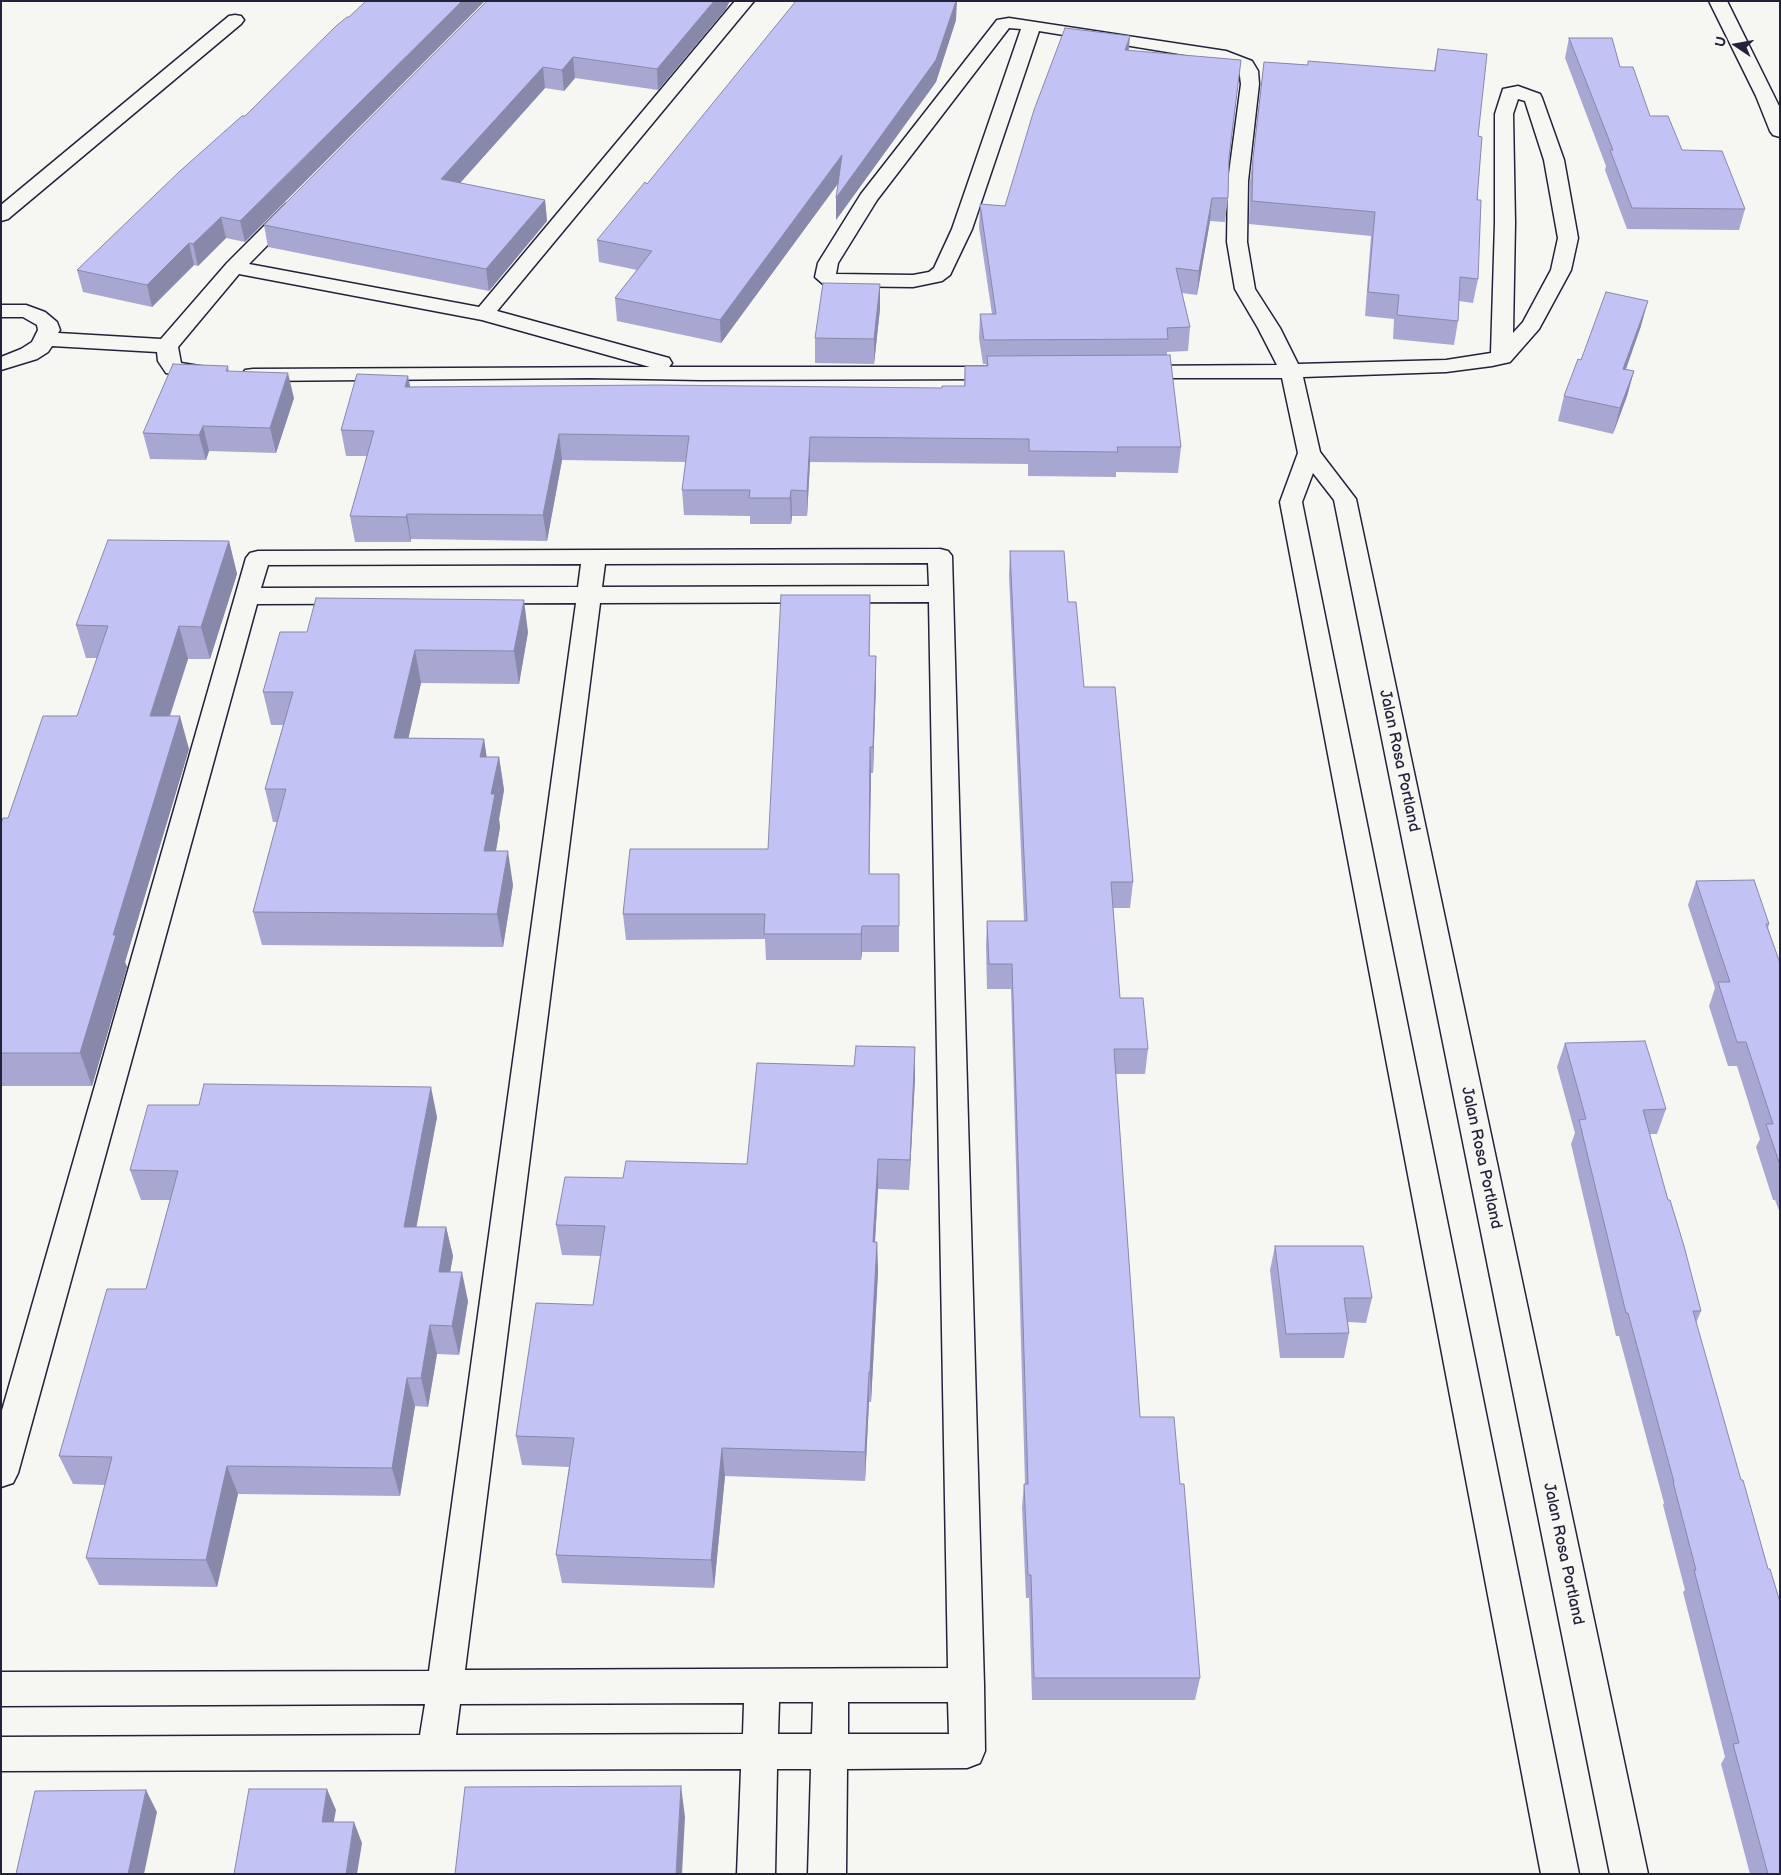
<!DOCTYPE html>
<html>
<head>
<meta charset="utf-8">
<style>
	body { margin:0 }
	#map { position:relative; width:1781px; height:1875px; overflow:hidden; background:#f6f6f2; font-family:"Balsamiq Sans",sans-serif }
	canvas { display:block }
	.frame { position:absolute; inset:0; border:2px solid #22223b; pointer-events:none }
	.north { position:absolute; left:1711px; top:20px; width:50px; height:50px; -webkit-text-stroke:4px #f6f6f2; paint-order:stroke; rotate:282deg; font-size:14px; font-weight:700; line-height:20px; text-align:center; color:#22223b }
	.north::after { content:''; display:block; margin:auto; width:18px; height:22px; background:#22223b; clip-path:polygon(50% 0,100% 100%,50% 72%,0 100%) }
</style>
</head>
<body>
<div id="map">
<canvas width="1781" height="1875"></canvas>
<div class="frame"></div>
<div class="north">U</div>
</div>
<script>
const context = document.querySelector('canvas').getContext('2d');
context.lineJoin = 'round';
const poly = rows => new Path2D(rows.map(r => 'M' + r).join(''));
function stroke(path, color, width, dash) { context.strokeStyle = color; context.lineWidth = width; context.lineCap = dash ? 'butt' : 'round'; context.setLineDash(dash || []); context.stroke(path); }
function fillPath(path, color) { context.fillStyle = color; context.fill(path, 'evenodd'); }
function drawText(font, color, halo, rows, align = 'center') {
  context.font = font + ' "Balsamiq Sans",sans-serif'; context.lineWidth = 4; context.setLineDash([]); context.textBaseline = 'middle'; context.strokeStyle = halo; context.fillStyle = color; for (const [text, x, y, turn = 0] of rows) {
    context.save(); context.translate(x, y); context.rotate((+turn || 0) * Math.PI / 180); context.textAlign = isNaN(turn) ? turn : align; if (halo) context.strokeText(text, 0, 0); context.fillText(text, 0, 0); context.restore();
  }
}
const minor = poly([
	[735,1,754,1,497,311,669,358,672,363,669,367,1002,367,1010,368,1013,373,1010,378,1002,379,701,380,590,378,253,381,245,380,242,375,245,370,253,369,650,367,482,320,239,274,178,347,181,363,218,369,221,374,218,379,210,380,166,373,158,361,157,352,52,346,48,352,37,359,1,370,1,357,21,349,32,342,38,330,37,325,23,317,1,317,1,305,26,305,45,312,57,322,60,330,58,333,161,339,227,263,286,204,293,202,300,204,303,208,300,212,249,264,479,307,735,1],
	[1709,1,1727,1,1780,108,1780,137,1773,135,1770,131,1756,96,1709,1],
	[235,15,241,16,244,20,241,24,8,219,1,221,1,205,229,16,235,15],
	[1009,18,1226,51,1252,61,1258,71,1259,84,1248,181,1247,242,1255,289,1280,328,1298,364,1446,360,1491,353,1495,223,1495,114,1503,89,1518,86,1540,94,1542,98,1564,160,1578,238,1571,270,1539,329,1510,362,1492,366,1446,372,1303,377,1320,452,1356,499,1648,1874,1610,1874,1334,500,1313,473,1302,502,1579,1874,1541,1874,1280,502,1298,453,1282,378,1135,378,1127,377,1124,372,1127,367,1135,366,1277,365,1258,328,1235,289,1227,242,1228,181,1241,84,1239,68,1222,61,1039,31,972,229,950,275,942,281,913,287,830,286,823,284,815,277,818,263,861,194,997,20,1009,18],
	[1009,28,1021,29,952,229,934,268,929,272,913,275,836,274,838,263,877,200,1009,28],
	[1518,99,1525,101,1544,160,1558,238,1551,270,1523,322,1513,333,1515,223,1513,114,1518,99],
	[940,549,948,551,952,556,984,1685,985,1751,980,1763,967,1768,847,1769,846,1874,808,1874,811,1769,777,1769,775,1874,737,1874,741,1769,1,1771,1,1737,420,1735,425,1704,1,1706,1,1672,429,1671,576,603,257,604,18,1473,13,1483,1,1487,1,1414,246,558,250,553,258,551,940,549],
	[928,563,929,586,602,587,605,564,928,563],
	[581,564,578,587,261,588,268,565,581,564],
	[929,602,948,1668,465,1670,600,603,929,602],
	[779,1702,813,1702,812,1734,778,1734,779,1702],
	[848,1702,948,1702,949,1734,848,1734,848,1702],
	[744,1703,743,1734,456,1735,460,1704,744,1703]
]);
stroke(minor, '#22223b', 3);
fillPath(minor, '#f6f6f2');
fillPath(poly([
	[487,1,726,9,658,90,575,78,564,91,545,88,460,183,545,200,547,221,489,291,268,247,264,225],
	[956,20,936,82,836,220,838,183,721,343,617,321,615,298,637,270,599,262,597,240,647,184],
	[1569,38,1620,67,1650,116,1682,150,1745,209,1739,230,1627,229,1605,170,1606,166,1565,58],
	[1438,49,1478,136,1478,279,1473,303,1459,301,1458,321,1454,345,1393,339,1394,319,1365,316,1371,236,1249,224,1250,181,1264,62,1308,65,1434,71],
	[1129,51,1241,60,1229,161,1228,198,1225,222,1210,221,1197,295,1182,293,1190,327,1188,351,1167,352,1167,355,1181,447,1178,473,1116,472,1116,477,1028,476,1028,464,810,462,807,516,792,516,791,524,750,524,750,516,684,515,682,490,686,462,562,460,547,541,411,539,411,542,355,542,350,516,367,456,346,456,341,430,410,387,942,388,964,386,965,366,986,366,986,364,983,364,979,338,980,314,992,314,979,227,980,204,1005,206],
	[242,116,245,242,226,238,198,266,194,265,152,307,83,292,77,270],
	[880,284,880,309,874,364,815,363,815,338],
	[1641,326,1626,369,1634,371,1627,396,1613,434,1558,421,1564,396,1581,360],
	[228,366,229,371,294,398,276,453,209,451,206,460,150,459,143,433],
	[229,541,237,574,210,659,188,659,170,716,189,749,125,962,127,967,92,1086,1,1086,1,824,8,818,77,716,97,658,86,658,76,625],
	[1010,551,1068,602,1084,687,1133,882,1130,908,1113,908,1120,998,1148,1049,1145,1074,1115,1074,1140,1417,1200,1678,1195,1700,1032,1700,1029,1598,1026,1598,1022,1507,1024,1484,1025,1484,1011,989,987,989,986,946,987,921,1024,921,1009,576],
	[870,621,869,656,876,656,876,682,873,773,871,773,869,874,899,874,899,952,862,952,861,960,766,960,765,939,626,940,623,914,768,849],
	[280,632,528,632,519,684,421,683,408,738,484,739,486,757,499,757,504,790,499,819,500,827,496,851,513,885,503,947,262,945,253,912,277,822,273,822,265,789,283,725,271,725,263,692],
	[1696,881,1769,924,1768,928,1780,963,1780,1213,1775,1200,1773,1200,1756,1147,1760,1139,1737,1066,1728,1066,1709,1006,1715,988,1688,905],
	[1565,1043,1666,1109,1657,1134,1649,1134,1668,1200,1701,1311,1696,1323,1780,1874,1750,1874,1721,1764,1725,1757,1683,1592,1685,1590,1663,1505,1664,1503,1619,1336,1616,1336,1571,1144,1575,1133,1557,1067],
	[915,1078,909,1190,878,1189,875,1242,877,1242,878,1272,871,1402,869,1402,865,1481,725,1476,714,1588,562,1583,556,1555,569,1467,522,1465,516,1436,593,1305,601,1256,562,1255,556,1225,623,1178,747,1164],
	[437,1117,416,1227,446,1227,453,1256,450,1272,468,1301,459,1355,437,1354,428,1407,415,1406,400,1496,238,1494,217,1587,99,1585,86,1558,105,1485,73,1484,59,1456,146,1289,170,1200,141,1200,130,1170],
	[1275,1246,1372,1298,1366,1323,1348,1322,1349,1333,1344,1358,1280,1358,1270,1270]
]), '#a8a7d2');
fillPath(poly([
	[462,1,485,1,245,242,240,221],
	[714,1,730,1,726,9,658,90,657,69],
	[956,1,957,1,956,20,936,82,836,220,836,198],
	[1130,36,1128,58,1125,50],
	[573,57,575,78,564,91,562,70],
	[543,67,545,88,444,201,441,179],
	[842,155,843,177,721,343,720,320],
	[1212,198,1210,221,1197,295,1199,271],
	[545,200,547,221,489,291,486,269],
	[221,217,226,238,198,266,193,244],
	[189,243,194,265,152,307,147,285],
	[880,284,880,309,874,364,874,339],
	[1648,301,1641,326,1617,394,1623,369],
	[1634,371,1627,396,1613,434,1620,408],
	[288,373,294,398,276,453,270,428],
	[408,376,413,401,405,387],
	[203,426,209,451,206,460,199,435],
	[559,434,562,460,547,541,543,515],
	[810,437,810,462,807,516,807,491],
	[791,490,792,516,791,524,790,498],
	[407,514,411,539,411,542,406,517],
	[229,541,237,574,210,659,201,627],
	[870,595,870,621,869,682,869,656],
	[524,600,528,632,519,684,514,651],
	[179,626,188,659,159,749,150,716],
	[415,650,421,683,401,771,394,738],
	[876,656,876,682,873,773,873,747],
	[180,716,189,749,125,962,127,967,92,1086,80,1053,113,935],
	[484,739,489,772,480,757],
	[870,747,871,773,869,900,869,874],
	[499,757,504,790,499,819,500,827,490,884,484,851,491,794],
	[508,851,513,885,503,947,497,914],
	[862,926,862,952,861,960,861,934],
	[915,1047,915,1078,909,1190,910,1160],
	[431,1087,437,1117,411,1256,404,1227],
	[878,1159,878,1189,873,1272,873,1242],
	[446,1227,453,1256,445,1301,439,1272],
	[877,1242,878,1272,871,1402,870,1372],
	[462,1272,468,1301,459,1355,452,1326],
	[430,1325,437,1354,428,1407,421,1378],
	[869,1372,869,1402,865,1481,865,1452],
	[407,1378,415,1406,400,1496,392,1468],
	[722,1448,725,1476,714,1588,711,1560],
	[227,1466,238,1494,217,1587,206,1560],
	[681,1786,685,1817,682,1874,676,1874],
	[327,1789,336,1810,330,1843,322,1822],
	[146,1790,157,1812,144,1874,128,1874],
	[354,1822,362,1843,357,1874,346,1874]
]), '#8888ab');
const building = poly([
	[366,1,462,1,240,221,221,217,193,244,189,243,147,285,77,270,180,171,242,116,245,116,336,26,347,17,349,17,366,1],
	[487,1,714,1,657,69,573,57,562,70,543,67,441,179,545,200,486,269,264,225,487,1],
	[796,1,956,1,936,60,836,198,842,155,720,320,615,298,652,251,597,240,645,182,647,184,796,1],
	[1065,28,1130,36,1125,50,1241,60,1229,157,1228,198,1212,198,1199,271,1176,268,1190,327,1167,328,1168,339,984,340,980,314,996,314,980,204,1005,206,1034,110,1065,28],
	[1569,38,1612,38,1620,67,1633,67,1650,116,1668,116,1682,150,1722,151,1745,209,1632,208,1610,150,1613,150,1569,38],
	[1438,49,1487,54,1478,136,1482,137,1477,200,1481,200,1478,279,1460,277,1458,321,1397,315,1399,295,1368,292,1375,212,1252,201,1253,158,1264,62,1308,65,1308,61,1435,71,1438,49],
	[823,283,880,284,874,339,815,338,823,283],
	[1606,292,1648,301,1623,369,1634,371,1620,408,1564,396,1578,359,1581,360,1606,292],
	[1170,355,1181,447,1117,447,1118,452,1029,451,1029,439,810,437,807,491,791,490,790,498,749,498,750,490,682,490,689,436,559,434,543,515,407,514,406,517,350,516,374,431,341,430,357,374,408,376,405,387,657,385,942,388,942,386,965,386,965,366,988,366,987,356,1170,355],
	[173,364,228,366,226,371,288,373,270,428,203,426,199,435,143,433,173,364],
	[108,540,229,541,201,627,179,626,150,716,180,716,113,935,116,935,80,1053,1,1053,1,824,3,818,8,818,43,716,77,716,108,626,76,625,108,540],
	[1010,551,1064,551,1068,602,1076,602,1084,687,1115,687,1133,882,1111,882,1120,998,1143,998,1148,1049,1114,1049,1140,1417,1174,1417,1180,1484,1184,1484,1200,1678,1034,1678,1031,1575,1028,1575,1024,1484,1028,1484,1012,964,989,964,987,921,1027,921,1010,551],
	[781,595,870,595,869,656,876,656,873,747,870,747,869,874,899,874,899,926,862,926,861,934,764,934,765,914,623,914,630,849,768,849,781,595],
	[316,598,524,600,514,651,415,650,394,738,484,739,480,757,499,757,491,794,495,794,484,851,508,851,497,914,253,912,286,789,265,789,293,692,263,692,280,632,307,632,316,598],
	[1754,880,1769,924,1766,924,1780,963,1780,1165,1766,1124,1773,1124,1746,1042,1737,1042,1718,982,1730,982,1696,881,1754,880],
	[1645,1041,1666,1109,1643,1110,1668,1200,1670,1200,1684,1246,1701,1311,1693,1311,1741,1480,1743,1480,1768,1569,1770,1569,1780,1602,1780,1874,1768,1874,1733,1744,1739,1743,1694,1570,1696,1570,1673,1482,1674,1482,1628,1313,1626,1313,1579,1120,1586,1119,1565,1043,1645,1041],
	[856,1046,915,1047,910,1160,878,1159,873,1242,877,1242,870,1372,869,1372,865,1452,722,1448,711,1560,556,1555,574,1438,516,1436,536,1303,593,1305,605,1226,556,1225,565,1177,623,1178,626,1161,747,1164,757,1063,854,1066,856,1046],
	[204,1084,431,1087,404,1227,446,1227,439,1272,462,1272,452,1326,430,1325,421,1378,407,1378,392,1468,227,1466,206,1560,86,1558,112,1457,59,1456,107,1289,146,1289,178,1171,130,1170,148,1105,199,1105,204,1084],
	[1275,1246,1363,1246,1372,1298,1344,1298,1349,1333,1286,1334,1275,1246],
	[681,1786,676,1874,455,1874,465,1787,681,1786],
	[249,1789,327,1789,322,1822,354,1822,346,1874,234,1874,249,1789],
	[146,1790,128,1874,16,1874,35,1791,146,1790]
]);
fillPath(building, '#c3c2f4');
stroke(building, '#8888ab', 1);
drawText('16px', '#22223b', '#f6f6f2', [
	["Jalan Rosa Portland",1399,761,78],
	["Jalan Rosa Portland",1481,1158,78],
	["Jalan Rosa Portland",1563,1554,78]
]);
</script>
</body>
</html>
